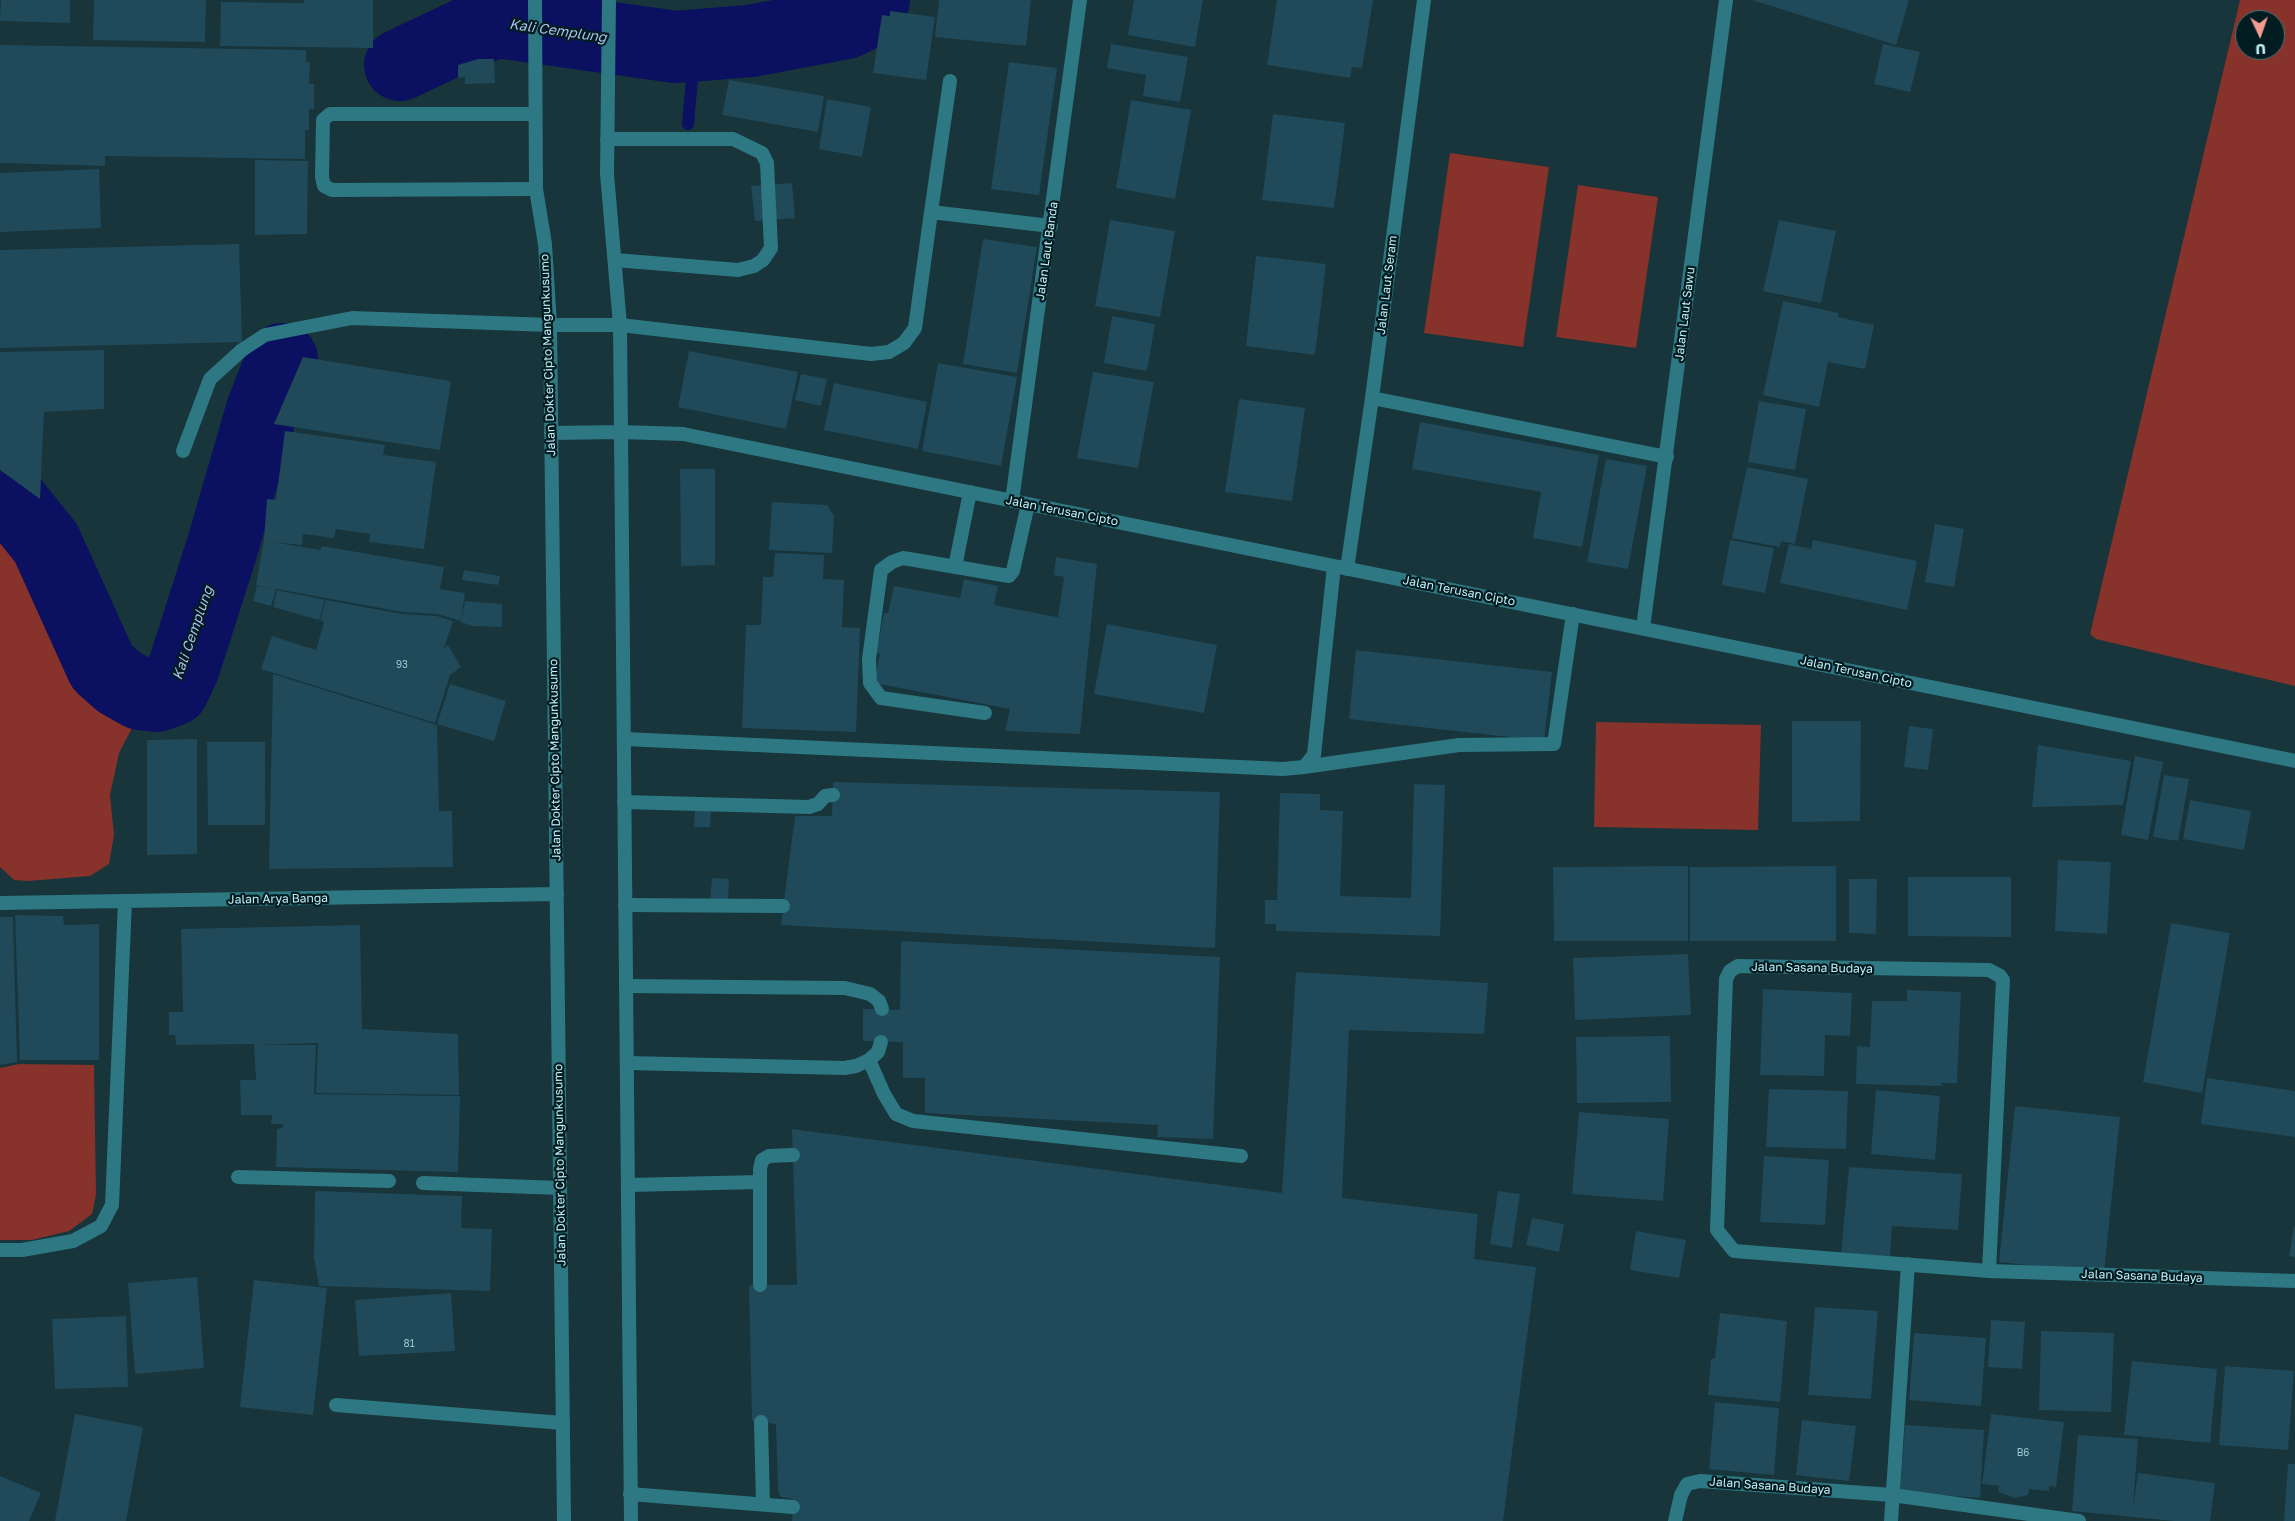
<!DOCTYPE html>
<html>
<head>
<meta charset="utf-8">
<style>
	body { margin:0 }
	#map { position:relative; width:2295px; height:1521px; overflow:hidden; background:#17353a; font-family:"Golos Text",sans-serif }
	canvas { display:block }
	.north { position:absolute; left:2235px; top:10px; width:50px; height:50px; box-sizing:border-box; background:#001c21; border:1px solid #4e7076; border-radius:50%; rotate:177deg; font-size:14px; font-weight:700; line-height:20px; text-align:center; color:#c3eff6 }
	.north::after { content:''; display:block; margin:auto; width:18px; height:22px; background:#f59c90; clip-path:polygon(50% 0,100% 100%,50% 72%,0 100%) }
</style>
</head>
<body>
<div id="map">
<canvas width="2295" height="1521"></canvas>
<div class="north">U</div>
</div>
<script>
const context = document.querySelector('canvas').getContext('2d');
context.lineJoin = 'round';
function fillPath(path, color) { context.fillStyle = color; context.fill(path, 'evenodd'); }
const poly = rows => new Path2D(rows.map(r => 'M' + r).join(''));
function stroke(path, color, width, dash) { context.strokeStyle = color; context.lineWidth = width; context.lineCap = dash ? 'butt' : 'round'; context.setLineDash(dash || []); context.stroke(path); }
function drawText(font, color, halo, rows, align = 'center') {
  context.font = font + ' "Golos Text",sans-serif'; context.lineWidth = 4.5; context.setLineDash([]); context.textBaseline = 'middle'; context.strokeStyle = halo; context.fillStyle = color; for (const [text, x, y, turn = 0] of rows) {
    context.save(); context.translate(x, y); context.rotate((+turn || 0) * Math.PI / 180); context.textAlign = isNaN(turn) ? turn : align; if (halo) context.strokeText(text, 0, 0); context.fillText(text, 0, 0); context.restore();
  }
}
fillPath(poly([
	[2240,0,2295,0,2295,686,2096,639,2090,634],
	[2245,20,2275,20,2275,50,2245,50],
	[1450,153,1549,167,1523,347,1424,333],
	[1578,185,1658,197,1636,348,1556,337],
	[0,524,19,549,63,640,85,677,109,704,135,714,131,730,119,753,110,795,114,835,109,864,90,876,28,881,14,880,0,867],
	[1596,722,1761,725,1758,830,1594,827],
	[19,1064,94,1065,96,1195,92,1214,69,1231,32,1240,0,1240,0,1068]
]), '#87322a');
stroke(poly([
	[498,0,498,52],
	[688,124,695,45]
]), '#0b1060', 12);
stroke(poly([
	[400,65,474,30,498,22,676,47,750,41,846,23,862,15,874,0],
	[0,492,5,492,46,543,102,667,119,682,140,694,156,696,173,690,184,667,222,548,262,410,282,359]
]), '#0b1060', 72);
fillPath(poly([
	[1,0,70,0,70,23,0,21],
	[94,0,206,0,205,42,93,40],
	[304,0,373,0,373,48,220,46,221,2,304,3],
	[939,0,1031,0,1026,46,935,37],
	[1134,0,1203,0,1195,47,1128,35],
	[1277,0,1373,0,1362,68,1352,67,1350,78,1267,65],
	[1752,0,1909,0,1896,45],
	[890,11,935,17,926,80,873,73,882,15,890,16],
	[1111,44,1188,57,1180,102,1143,96,1146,75,1107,68],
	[1883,44,1920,52,1910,92,1874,84],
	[0,45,306,50,306,62,310,62,309,84,314,84,314,109,309,109,309,130,305,130,305,159,105,156,105,166,0,163],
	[478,59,494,59,495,83,465,84,465,77,458,78,458,65],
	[1009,62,1057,68,1039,195,991,189],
	[729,80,824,96,818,132,722,115],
	[827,99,871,107,862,157,819,149],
	[1131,100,1191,110,1175,199,1116,188],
	[1273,114,1345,123,1334,208,1262,200],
	[255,160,308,161,307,234,255,235],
	[99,169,101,228,0,232,0,173],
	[792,183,795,218,755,221,751,186],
	[1110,220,1175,231,1160,317,1095,306],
	[1779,220,1836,231,1821,303,1763,291],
	[983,239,1037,247,1017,373,963,364],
	[239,244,242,342,0,348,0,250],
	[1256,256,1326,264,1315,355,1246,346],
	[1783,301,1839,313,1838,317,1874,325,1865,369,1828,362,1819,407,1763,395],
	[1112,316,1155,324,1147,371,1104,363],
	[104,350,104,409,44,412,40,499,0,470,0,352],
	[689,351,798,372,786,429,678,407],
	[303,357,451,381,440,450,274,424],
	[938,363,1017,377,1001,466,922,451],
	[1093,372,1154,382,1138,468,1077,458],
	[801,374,827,379,821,406,795,400],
	[834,383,927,402,918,449,824,430],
	[1239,399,1305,408,1292,501,1225,492],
	[1759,401,1806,409,1795,470,1748,462],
	[1420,422,1599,455,1582,547,1533,538,1541,492,1412,469],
	[285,431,385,445,383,455,436,462,424,549,369,542,370,534,336,529,334,538,303,534,302,545,272,542,320,550,322,546,444,567,440,589,465,593,461,621,437,614,403,612,276,589,271,606,253,601,257,586,273,589,256,585,264,540,267,499,276,500],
	[1606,459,1647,466,1628,569,1587,562],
	[1747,467,1808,479,1795,544,1781,541,1780,547,1732,538],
	[680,469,715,469,715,565,681,566],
	[772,502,827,505,834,516,832,553,769,550],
	[1935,524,1964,529,1954,587,1925,582],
	[1730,540,1774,548,1765,593,1722,585],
	[1813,540,1917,561,1907,610,1780,583,1789,544,1811,549],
	[775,553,824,555,823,579,844,580,842,627,860,628,856,732,742,728,746,625,761,625,763,577,773,577],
	[1056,557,1097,564,1080,734,1005,731,1010,709,874,683,880,654,876,653,884,613,888,613,894,586,960,598,964,579,998,586,994,605,1062,618,1058,617,1064,577,1054,575],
	[464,570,500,576,498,585,462,580],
	[277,590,325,600,319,620,273,607],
	[326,600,402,614,437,616,453,621,444,648,448,645,461,667,450,675,435,723,261,669,272,636,316,650,324,622,320,620],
	[465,601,502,604,502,627,472,626,461,622],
	[1107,624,1217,645,1204,713,1094,694],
	[1356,650,1552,672,1544,741,1349,719],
	[273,674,437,725,439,811,452,811,453,867,269,869],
	[450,684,506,701,494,741,437,724],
	[1792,721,1861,721,1860,821,1792,822],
	[1909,726,1933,729,1928,770,1904,767],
	[197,739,197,854,147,855,147,740],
	[207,742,265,742,265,825,208,825],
	[2038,745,2131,761,2123,805,2032,807],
	[2135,756,2163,762,2148,840,2121,835],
	[2164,775,2189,779,2178,841,2153,837],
	[833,782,1220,792,1215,948,781,925,795,816,832,816],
	[1414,784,1445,785,1440,936,1276,931,1276,924,1265,924,1265,900,1277,900,1280,793,1320,794,1320,810,1343,811,1340,896,1411,898],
	[2190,800,2251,811,2244,850,2183,839],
	[695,809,711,809,710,827,694,827],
	[2058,860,2111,862,2107,934,2055,931],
	[1688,866,1688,941,1554,941,1553,867],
	[1836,866,1836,941,1690,941,1690,867],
	[1908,877,2011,877,2011,937,1908,936],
	[712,878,729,879,728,901,710,900],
	[1849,879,1877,879,1876,934,1849,933],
	[15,915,63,916,64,925,99,924,99,1060,20,1060],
	[0,917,13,917,17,1062,0,1065],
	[2171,923,2230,933,2202,1093,2143,1082],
	[360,925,362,1029,458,1034,459,1095,316,1093,318,1043,257,1045,316,1045,314,1094,460,1096,458,1172,276,1167,277,1129,283,1128,283,1124,271,1124,272,1115,241,1115,240,1080,256,1080,254,1044,176,1045,175,1035,169,1035,169,1012,183,1012,181,929],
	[901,941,1220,957,1213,1139,1157,1137,1158,1125,925,1113,925,1078,903,1078,903,1042,863,1041,863,1009,900,1010],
	[1688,954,1691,1015,1575,1020,1573,958],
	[1296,972,1488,983,1484,1034,1349,1030,1342,1198,1478,1214,1474,1259,1536,1267,1503,1521,792,1521,793,1499,781,1497,778,1491,776,1424,752,1421,749,1285,797,1285,792,1129,1282,1193],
	[1763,989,1852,993,1850,1036,1825,1035,1824,1076,1760,1075],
	[1907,990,1961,992,1957,1083,1941,1083,1942,1086,1856,1084,1857,1046,1870,1047,1872,1001,1907,1001],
	[1670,1036,1671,1102,1577,1103,1576,1037],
	[2207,1078,2295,1091,2295,1137,2201,1124],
	[1769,1089,1848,1091,1846,1149,1766,1147],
	[1876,1090,1940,1096,1935,1160,1871,1154],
	[2015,1106,2120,1117,2104,1273,1999,1262],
	[1579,1112,1669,1119,1663,1201,1572,1194],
	[1764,1156,1829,1160,1825,1225,1760,1222],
	[1849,1167,1962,1174,1958,1230,1892,1226,1890,1257,1841,1253],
	[315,1191,462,1196,461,1228,492,1229,490,1291,319,1286,314,1258],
	[1498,1191,1520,1194,1512,1248,1490,1244],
	[1532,1218,1564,1224,1559,1252,1526,1245],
	[2294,1227,2295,1227,2295,1257,2289,1256],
	[1636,1231,1686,1240,1679,1278,1630,1270],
	[197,1277,204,1368,135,1374,128,1283],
	[254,1280,327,1288,313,1415,240,1407],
	[451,1293,455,1351,359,1356,355,1300],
	[1815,1307,1878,1311,1871,1399,1808,1395],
	[1720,1313,1787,1321,1780,1402,1708,1395,1711,1359,1715,1358],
	[126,1316,128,1387,55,1389,52,1319],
	[1991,1320,2025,1322,2022,1369,1988,1367],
	[2041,1331,2114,1333,2111,1412,2039,1410],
	[1914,1333,1986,1338,1981,1406,1909,1400],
	[2132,1361,2217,1369,2210,1443,2124,1435],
	[2225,1366,2294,1371,2288,1450,2219,1445],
	[1715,1402,1779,1408,1774,1475,1709,1469],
	[75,1414,143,1427,126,1521,55,1521],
	[1991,1414,2064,1422,2056,1487,2049,1486,2049,1491,2029,1489,2028,1495,2015,1498,1998,1492,1999,1486,1982,1484],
	[1802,1420,1856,1426,1849,1481,1796,1475],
	[1905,1425,1984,1430,1980,1498,1900,1492],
	[2078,1435,2138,1439,2133,1508,2138,1473,2215,1483,2210,1521,2174,1521,2072,1511],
	[2288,1464,2295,1464,2295,1521,2284,1521],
	[0,1476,41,1493,29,1521,0,1521]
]), '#20495a');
stroke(poly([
	[535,114,330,114,323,120,322,177,324,186,332,190,536,189],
	[607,139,733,139,762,153,767,163,771,248,763,260,754,266,738,270,615,260],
	[931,212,950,81],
	[620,325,871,354,889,352,904,343,915,328,931,212,1051,226],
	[183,451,210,379,242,350,265,335,352,318,550,325],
	[955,567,970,492],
	[985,713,881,698,870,683,869,659,881,570,892,562,903,558,1009,576,1013,571,1028,504],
	[1304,767,1459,745,1554,744,1573,614],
	[624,802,809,807,818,804,825,796,833,795],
	[625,905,783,906],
	[626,986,845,988,870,994,879,1001,882,1009],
	[869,1060,884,1094,896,1114,913,1121,1241,1156],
	[627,1063,844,1068,856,1066,869,1060,878,1052,881,1042],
	[238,1177,389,1181],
	[423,1183,560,1188],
	[628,1185,760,1182],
	[760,1285,760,1169,762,1160,769,1156,793,1155],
	[336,1405,563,1423],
	[761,1422,763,1504],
	[630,1494,793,1507]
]), '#2e7883', 14);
stroke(poly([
	[1372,398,1667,457],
	[621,432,683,434,2295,761],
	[1012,501,1080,0],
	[1347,569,1372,398,1424,0],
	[1643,628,1726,0],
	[624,739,1283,769,1304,767,1314,755,1334,566],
	[0,903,557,894],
	[0,1250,22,1250,73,1241,101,1226,112,1205,125,901],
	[1989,1271,2003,980,2000,976,1989,970,1738,966,1730,971,1726,979,1717,1230,1734,1251,1989,1271,2295,1281],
	[1675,1521,1681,1495,1687,1484,1700,1481,1892,1495,2079,1521],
	[1891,1521,1908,1264]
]), '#2e7883', 14);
stroke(poly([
	[535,0,536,189,545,244,550,325,564,1521],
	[609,0,607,174,620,325,631,1521],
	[550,325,620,325],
	[551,433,621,432]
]), '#2e7883', 14);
drawText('10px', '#9ac6cf', null, [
	["93",402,665],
	["81",409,1344],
	["B6",2023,1453]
]);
drawText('12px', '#c3eff6', '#001c21', [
	["Jalan Laut Banda",1047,251,-82],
	["Jalan Laut Seram",1387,285,-83],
	["Jalan Laut Sawu",1685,314,-83],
	["Jalan Dokter Cipto Mangunkusumo",548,355,-92],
	["Jalan Terusan Cipto",1062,511,11],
	["Jalan Terusan Cipto",1459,591,11],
	["Jalan Terusan Cipto",1856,672,12],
	["Jalan Dokter Cipto Mangunkusumo",555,760,-91],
	["Jalan Arya Banga",278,899,-1],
	["Jalan Sasana Budaya",1812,968,1],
	["Jalan Dokter Cipto Mangunkusumo",560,1165,-91],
	["Jalan Sasana Budaya",2142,1276,2],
	["Jalan Sasana Budaya",1770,1486,4]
]);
drawText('italic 14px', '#adbeeb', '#001c21', [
	["Kali Cemplung",558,31,8],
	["Kali Cemplung",193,633,-71]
]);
</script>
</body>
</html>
